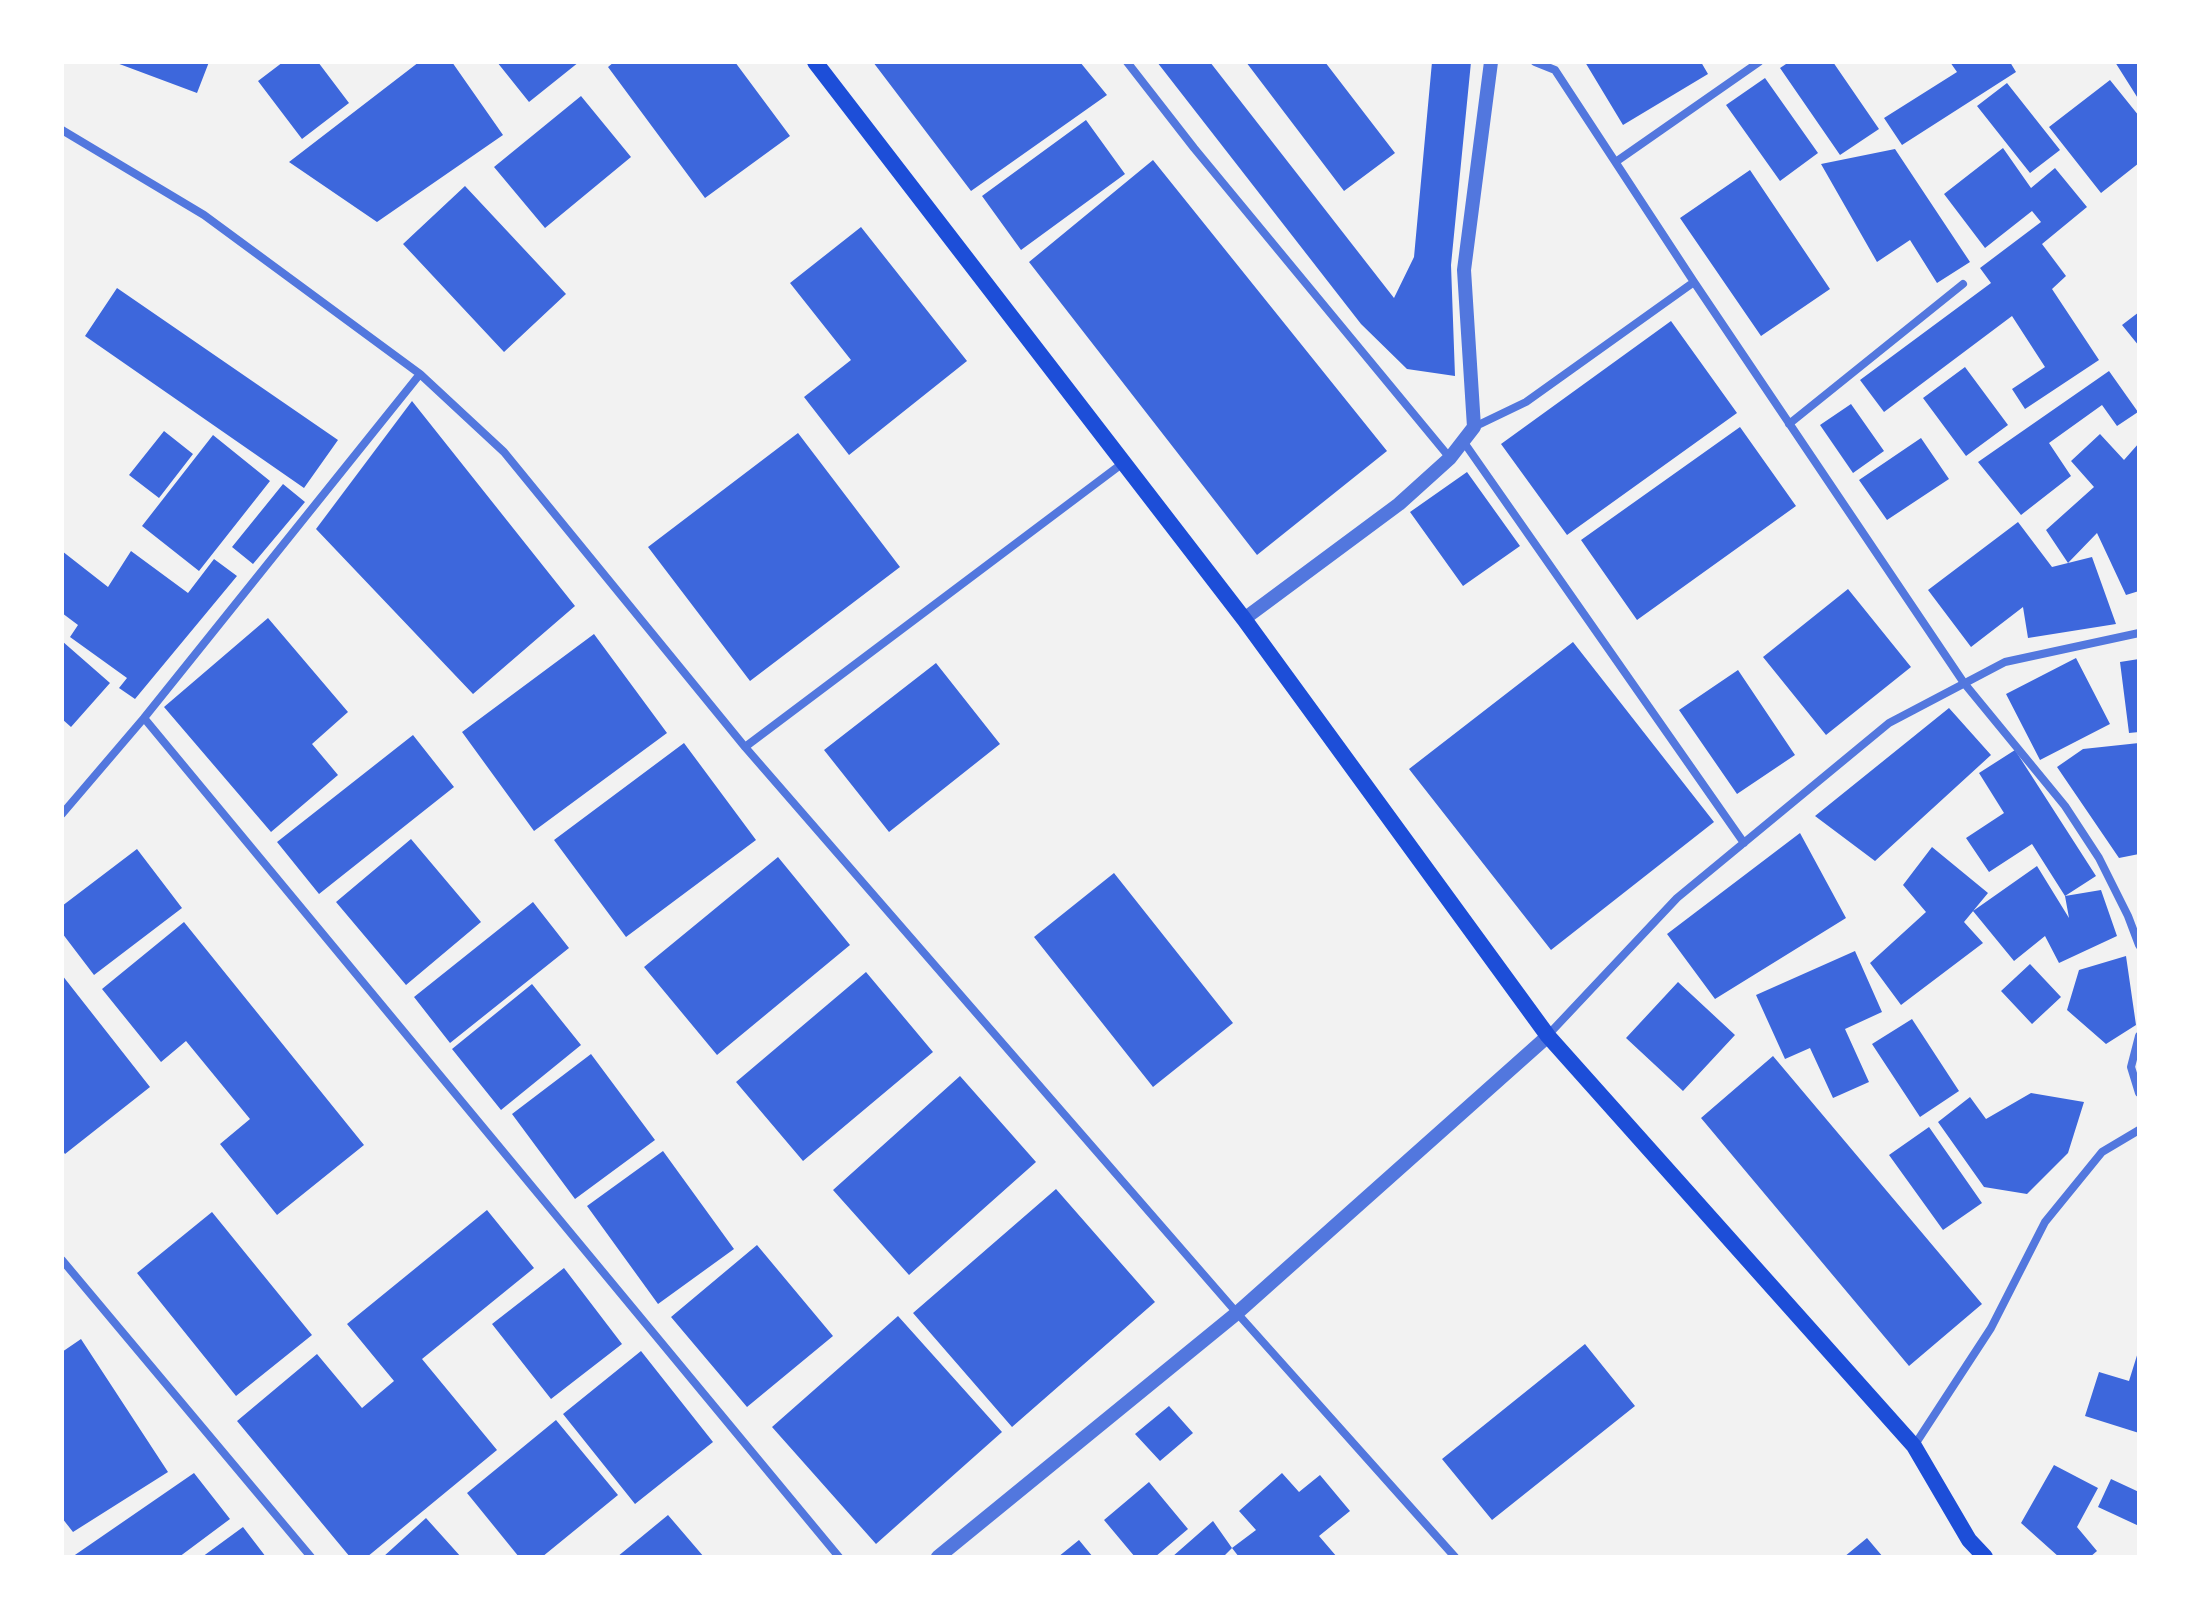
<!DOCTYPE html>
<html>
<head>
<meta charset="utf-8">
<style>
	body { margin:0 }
	#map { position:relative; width:2201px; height:1619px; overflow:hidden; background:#f2f2f2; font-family:Karla,sans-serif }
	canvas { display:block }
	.frame { position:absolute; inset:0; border:64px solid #fff; pointer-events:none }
</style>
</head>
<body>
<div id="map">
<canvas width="2201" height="1619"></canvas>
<div class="frame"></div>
</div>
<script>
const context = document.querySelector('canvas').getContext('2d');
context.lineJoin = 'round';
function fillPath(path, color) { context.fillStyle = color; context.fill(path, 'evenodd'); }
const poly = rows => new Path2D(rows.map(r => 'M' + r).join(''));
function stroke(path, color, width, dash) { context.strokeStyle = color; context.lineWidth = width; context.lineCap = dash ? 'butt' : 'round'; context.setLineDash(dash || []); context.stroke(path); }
fillPath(poly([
	[114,62,209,62,197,93],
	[283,62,318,62,349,103,302,139,258,81],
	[419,62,452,62,503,135,377,222,289,162],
	[497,62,579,62,529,102],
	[614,62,735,62,790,136,705,198,608,67],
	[873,62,1080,62,1107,95,971,191],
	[1157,62,1210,62,1394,298,1414,257,1432,62,1471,62,1451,265,1455,376,1407,369,1361,324],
	[1246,62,1325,62,1395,153,1344,191],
	[1585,62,1701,62,1708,74,1623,125],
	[1789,62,1833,62,1879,129,1840,155,1780,68],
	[1950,62,2010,62,2016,72,1902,145,1884,118,1957,72],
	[2115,62,2139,62,2139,100],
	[1765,78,1818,153,1780,181,1726,105],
	[2110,80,2139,116,2139,163,2101,193,2049,127],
	[2007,83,2060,150,2030,173,1977,106],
	[581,96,631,157,545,228,494,167],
	[1086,120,1125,174,1021,250,982,196],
	[2003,148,2031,188,2055,168,2087,207,2042,244,2066,276,2052,289,2099,360,2025,409,2012,389,2045,367,2012,316,1884,412,1860,380,1991,283,1980,268,2041,222,2032,211,1985,248,1944,194],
	[1895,149,1970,262,1937,283,1910,240,1877,262,1821,164],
	[1153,160,1387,451,1257,555,1029,262],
	[1750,170,1830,289,1761,336,1680,218],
	[465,186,566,294,504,352,403,244],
	[861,227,967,361,849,455,804,397,851,360,790,283],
	[117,288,338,440,304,488,85,336],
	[2139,312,2139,346,2122,325],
	[1671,321,1737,413,1567,535,1501,444],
	[1965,367,2008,425,1966,456,1923,398],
	[2109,371,2138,412,2117,426,2102,405,2049,443,2071,476,2021,515,1978,462],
	[412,401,575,606,473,694,316,529],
	[1851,404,1884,451,1853,473,1820,425],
	[1740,427,1796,506,1637,620,1581,540],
	[164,431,193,454,159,498,129,475],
	[798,433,900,567,750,681,648,547],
	[2100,434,2124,460,2139,443,2139,591,2126,595,2097,533,2068,563,2046,530,2094,487,2071,461],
	[213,435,270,481,199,571,142,526],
	[1921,438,1949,479,1887,520,1859,480],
	[1467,472,1520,546,1463,586,1410,512],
	[283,484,305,502,253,564,232,547],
	[2018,522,2052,567,2092,557,2116,624,2028,638,2023,607,1971,647,1928,590],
	[62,551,108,587,131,551,188,593,214,559,237,576,135,699,119,688,127,678,70,637,78,625,62,613],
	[1848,589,1911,667,1826,735,1763,657],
	[268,618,348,712,312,744,338,775,271,832,164,707],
	[594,634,667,733,534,831,462,732],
	[62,641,110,683,71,727,62,719],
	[1573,642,1714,822,1551,950,1409,769],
	[2076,658,2110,724,2040,760,2006,694],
	[2139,659,2139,732,2129,733,2120,662],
	[936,663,1000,744,889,832,824,750],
	[1738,670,1795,755,1737,794,1679,710],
	[1949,708,1991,755,1875,861,1815,816],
	[413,735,454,787,319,894,277,842],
	[684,743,756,840,626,937,554,840],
	[2139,743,2139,854,2119,858,2057,767,2083,749],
	[2015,750,2096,876,2065,896,2032,844,1989,872,1966,838,2004,813,1979,773],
	[1800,833,1846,918,1715,999,1667,934],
	[411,839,481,922,406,985,336,902],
	[1932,847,1988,893,1964,922,1983,943,1901,1005,1870,963,1926,912,1903,885],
	[137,849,182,908,94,975,62,933,62,906],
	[778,857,850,945,717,1055,644,967],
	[2037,866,2069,918,2065,896,2101,890,2117,936,2059,963,2045,936,2014,961,1973,911],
	[1114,873,1233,1023,1153,1087,1034,937],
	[533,902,569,948,450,1043,414,997],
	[184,922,364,1145,277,1215,220,1144,250,1119,186,1041,161,1062,102,989],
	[1855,951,1882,1012,1845,1029,1869,1082,1833,1098,1810,1048,1785,1059,1756,995],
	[2126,956,2136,1025,2106,1044,2067,1010,2079,970],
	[2030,964,2061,997,2032,1024,2001,991],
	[866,972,933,1052,803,1161,736,1082],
	[62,975,150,1087,65,1154,62,1150],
	[1678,982,1735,1035,1683,1091,1626,1038],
	[532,984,581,1045,501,1110,452,1049],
	[1912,1019,1959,1091,1920,1117,1872,1044],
	[591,1054,655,1140,575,1199,512,1114],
	[1773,1056,1982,1304,1909,1366,1701,1118],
	[960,1076,1036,1162,909,1275,833,1190],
	[2031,1093,2084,1102,2068,1153,2027,1194,1984,1187,1938,1122,1970,1097,1986,1119],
	[1929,1127,1982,1203,1943,1230,1889,1155],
	[663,1151,734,1249,658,1304,587,1206],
	[1056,1189,1155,1302,1012,1427,913,1313],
	[487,1210,534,1268,422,1359,497,1450,367,1557,350,1557,237,1421,317,1354,362,1408,394,1381,347,1324],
	[212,1212,312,1335,236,1396,137,1273],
	[757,1245,833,1336,747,1407,671,1317],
	[564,1268,622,1344,551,1399,492,1324],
	[898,1316,1002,1432,876,1544,772,1427],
	[81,1339,168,1472,73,1532,62,1518,62,1352],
	[1585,1344,1635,1406,1492,1520,1442,1459],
	[2139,1349,2139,1433,2085,1416,2099,1372,2129,1381],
	[641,1351,713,1442,635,1504,563,1414],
	[1169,1406,1193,1433,1160,1461,1135,1434],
	[556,1420,618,1495,542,1557,519,1557,467,1493],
	[2054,1465,2098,1488,2077,1527,2097,1551,2090,1557,2059,1557,2021,1523],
	[194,1473,230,1519,179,1557,72,1557],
	[1282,1473,1299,1492,1320,1475,1350,1511,1319,1536,1337,1557,1239,1557,1232,1548,1256,1530,1239,1511],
	[2111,1479,2139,1492,2139,1526,2098,1507],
	[1149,1482,1188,1529,1155,1557,1135,1557,1104,1520],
	[668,1515,704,1557,617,1557],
	[426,1518,461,1557,383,1557],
	[1213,1521,1232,1548,1223,1557,1172,1557],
	[243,1527,266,1557,202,1557],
	[1867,1538,1883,1557,1844,1557],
	[1079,1540,1093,1557,1058,1557]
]), '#3d67dc');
stroke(poly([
	[1127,62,1194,148,1450,458],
	[1535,62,1555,70,1694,282,1964,683,2065,806,2099,858,2128,916,2139,945],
	[62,130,204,215,420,374,504,452,745,747,1237,1313,1455,1557],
	[1617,161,1759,62],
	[1789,424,1963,284],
	[1474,427,1526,402,1694,282],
	[1463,441,1744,843],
	[144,718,839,1557],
	[745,747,1123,463],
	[62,814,144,718,420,374],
	[1548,1035,1677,898,1889,723,2005,662,2139,633],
	[2139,1036,2131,1067,2139,1093],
	[62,1260,311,1557],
	[1914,1446,1991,1328,2045,1222,2102,1152,2139,1130]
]), '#5277de', 8);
stroke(poly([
	[1244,619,1399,504,1450,458,1474,427,1464,270,1491,62],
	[938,1557,1237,1313,1548,1036]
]), '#5277de', 14);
stroke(poly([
	[815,62,1244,619,1548,1036,1914,1446,1969,1540,1985,1557]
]), '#1d4ed8', 16);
</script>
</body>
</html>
